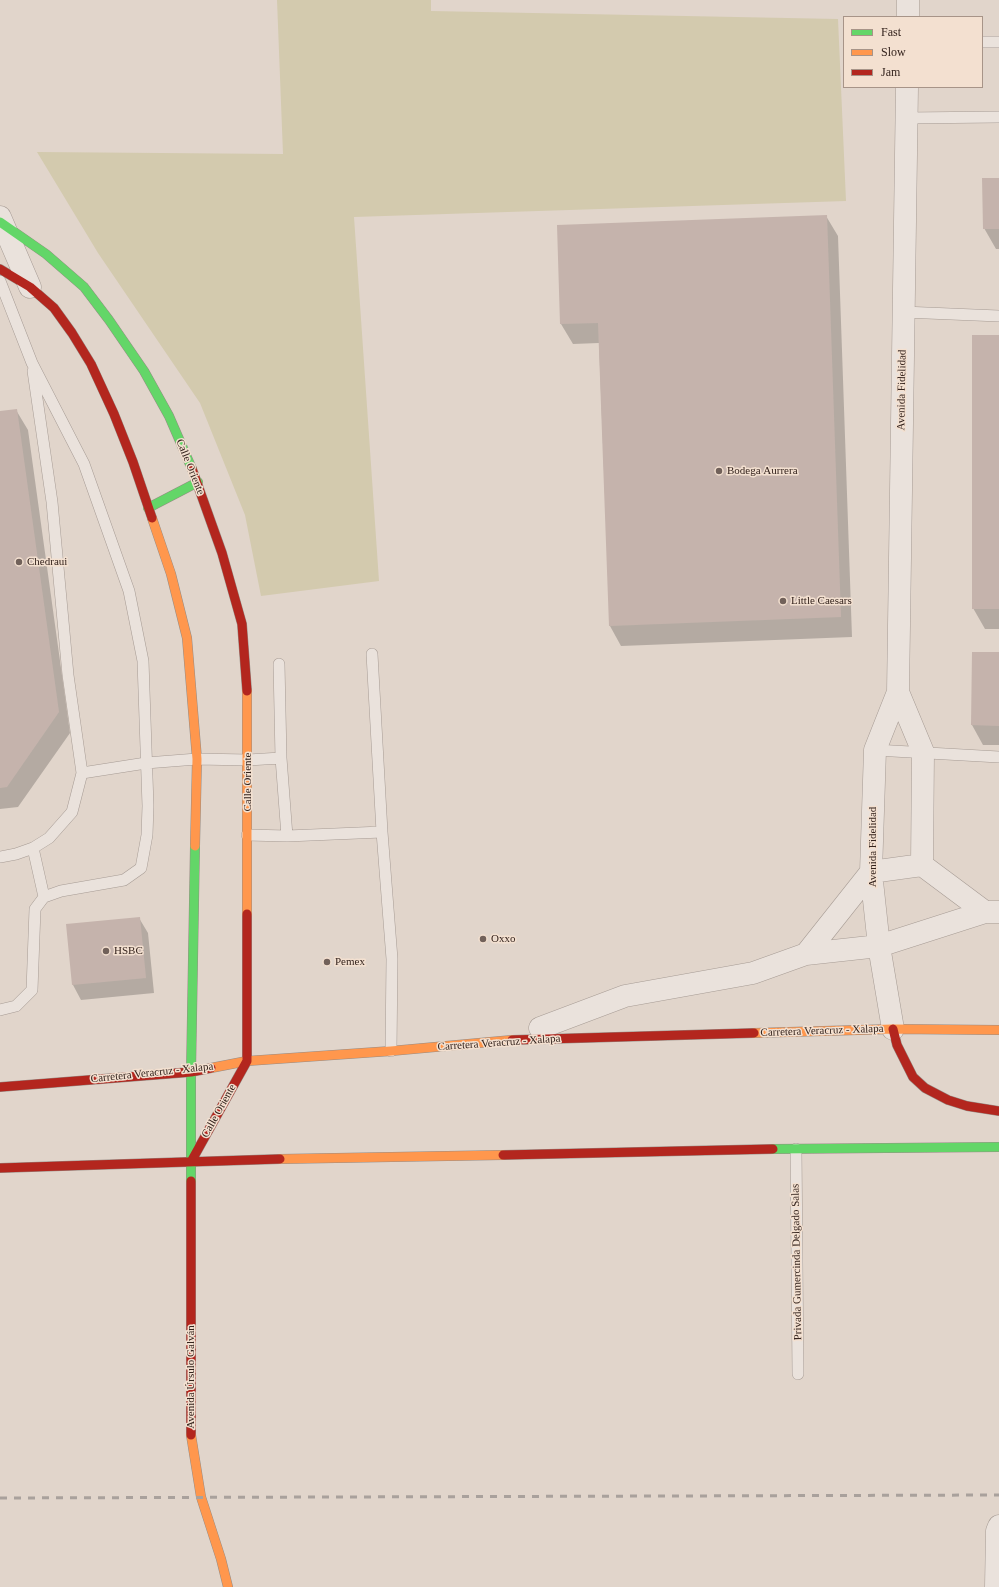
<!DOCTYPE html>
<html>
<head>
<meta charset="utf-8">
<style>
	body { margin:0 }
	#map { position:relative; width:999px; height:1587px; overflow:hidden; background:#e1d5cb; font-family:"Times New Roman",serif }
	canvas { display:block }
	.legend { position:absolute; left:843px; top:16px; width:140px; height:72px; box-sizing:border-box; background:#f3e0d0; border:1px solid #a79488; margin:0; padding:5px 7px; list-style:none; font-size:12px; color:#34231d }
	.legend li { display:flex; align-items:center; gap:8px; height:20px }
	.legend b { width:20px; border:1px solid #a79488 }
</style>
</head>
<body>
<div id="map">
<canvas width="999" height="1587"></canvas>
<ul class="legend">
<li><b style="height:5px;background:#63d668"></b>Fast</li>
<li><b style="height:5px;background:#ff974d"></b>Slow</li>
<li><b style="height:5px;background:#b3261e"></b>Jam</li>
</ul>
</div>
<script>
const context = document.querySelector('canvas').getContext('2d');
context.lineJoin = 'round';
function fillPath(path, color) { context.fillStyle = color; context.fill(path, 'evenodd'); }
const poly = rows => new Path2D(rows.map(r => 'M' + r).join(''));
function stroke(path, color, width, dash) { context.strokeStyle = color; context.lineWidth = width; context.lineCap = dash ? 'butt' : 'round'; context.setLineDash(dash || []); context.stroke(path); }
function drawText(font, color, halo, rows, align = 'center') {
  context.font = font + ' "Times New Roman",serif'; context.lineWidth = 3; context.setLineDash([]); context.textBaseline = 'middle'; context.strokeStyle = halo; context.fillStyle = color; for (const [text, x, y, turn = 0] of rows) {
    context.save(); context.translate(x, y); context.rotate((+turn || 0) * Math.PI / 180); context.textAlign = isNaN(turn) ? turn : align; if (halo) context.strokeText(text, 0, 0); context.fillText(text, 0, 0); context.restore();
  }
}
fillPath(poly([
	[277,0,431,0,431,11,838,19,846,201,354,217,379,581,261,596,245,515,200,403,98,253,37,152,283,154]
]), '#d3caae');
fillPath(poly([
	[999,179,999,249,996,249,984,228],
	[826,216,838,236,852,637,621,646,610,626,599,343,573,344,561,324,558,226],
	[999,336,999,629,985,629,973,608],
	[16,410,28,430,70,733,18,807,0,809,0,412],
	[999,653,999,745,983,745,972,725],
	[139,918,148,933,154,993,81,1000,73,985,67,925]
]), '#0003');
fillPath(poly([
	[982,178,999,178,999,229,983,229],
	[827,215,841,617,609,626,598,323,560,324,557,225],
	[972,335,999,335,999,609,972,609],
	[17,409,59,712,7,787,0,788,0,411],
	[972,652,999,652,999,726,971,725],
	[140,917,146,978,72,985,66,924]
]), '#c5b3ac');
const lane = poly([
	[982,42,999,42],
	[906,118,999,117],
	[0,281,32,363,84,464,129,591,143,661,148,806,147,835,141,868,124,880,61,891,44,897,35,909,32,990,16,1006,0,1010],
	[903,312,999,316],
	[372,654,382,832],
	[279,664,281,758],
	[875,750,999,757],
	[82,773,146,763,197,759,248,760,281,758,287,836],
	[247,835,287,836,382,832,392,959,391,1051],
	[33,848,44,897],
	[0,857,16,854,33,848,49,838,72,812,82,773,68,675,52,502,33,371],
	[796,1149,798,1374]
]);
const street = poly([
	[908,17,908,0],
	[0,217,30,287],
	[898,692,923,752,922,865,985,912],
	[806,954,871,872,922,865],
	[540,1028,625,996,753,973,806,954,879,946,985,912,999,912],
	[893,1029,879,946,871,872,875,750,898,692,907,87],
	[996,1587,997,1531,999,1526]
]);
const fast = poly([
	[0,222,46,254,84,287,109,320,144,371,169,416,192,469],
	[148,508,198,482],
	[773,1149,999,1147],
	[191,1181,191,1072,195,846]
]);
const slow = poly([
	[152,518,171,574,187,638,197,759,195,846],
	[247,691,247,914],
	[754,1033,893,1029,999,1030],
	[211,1068,247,1061,391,1051,512,1040],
	[280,1159,503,1155],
	[191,1435,201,1497,221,1559,228,1587]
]);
const jam = poly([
	[0,269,30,287,54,308,72,333,91,364,114,414,133,462,152,518],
	[192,469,222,553,242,624,247,691],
	[893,1029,897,1045,913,1077,925,1088,948,1100,967,1106,999,1111],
	[512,1040,754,1033],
	[0,1087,191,1072,211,1068],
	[503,1155,773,1149],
	[192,1160,247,1061,247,914],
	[0,1168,280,1159],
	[191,1181,191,1435]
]);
stroke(lane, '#a69b94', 12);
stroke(street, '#a69b94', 23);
stroke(fast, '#968b84', 10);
stroke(slow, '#968b84', 10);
stroke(jam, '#968b84', 10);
stroke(lane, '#eae2dc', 11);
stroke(street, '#eae2dc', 22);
stroke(fast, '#63d668', 9);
stroke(slow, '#ff974d', 9);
stroke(jam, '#b3261e', 9);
stroke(poly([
	[0,1498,999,1495]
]), '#a9a19c', 3, [7, 7]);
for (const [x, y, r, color] of [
	[719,471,4,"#71615a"],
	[19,562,4,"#71615a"],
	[783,601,4,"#71615a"],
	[483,939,4,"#71615a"],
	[106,951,4,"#71615a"],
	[327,962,4,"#71615a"]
]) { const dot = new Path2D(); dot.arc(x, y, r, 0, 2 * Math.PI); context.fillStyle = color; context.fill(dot); stroke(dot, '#f3e0d0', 1.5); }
drawText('11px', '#34231d', '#f3e0d0', [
	["Avenida Fidelidad",902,390,-89],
	["Calle Oriente",190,467,68],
	["Calle Oriente",248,782,-90],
	["Avenida Fidelidad",873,847,-90],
	["Carretera Veracruz - Xalapa",822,1031,-2],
	["Carretera Veracruz - Xalapa",499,1043,-4],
	["Carretera Veracruz - Xalapa",152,1073,-6],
	["Calle Oriente",219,1111,-61],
	["Privada Gumercinda Delgado Salas",797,1262,-91],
	["Avenida Úrsulo Galván",191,1377,-90]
]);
drawText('11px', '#34231d', '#f3e0d0', [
	["Bodega Aurrera",727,471],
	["Chedraui",27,562],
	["Little Caesars",791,601],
	["Oxxo",491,939],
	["HSBC",114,951],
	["Pemex",335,962]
], 'left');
</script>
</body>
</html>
